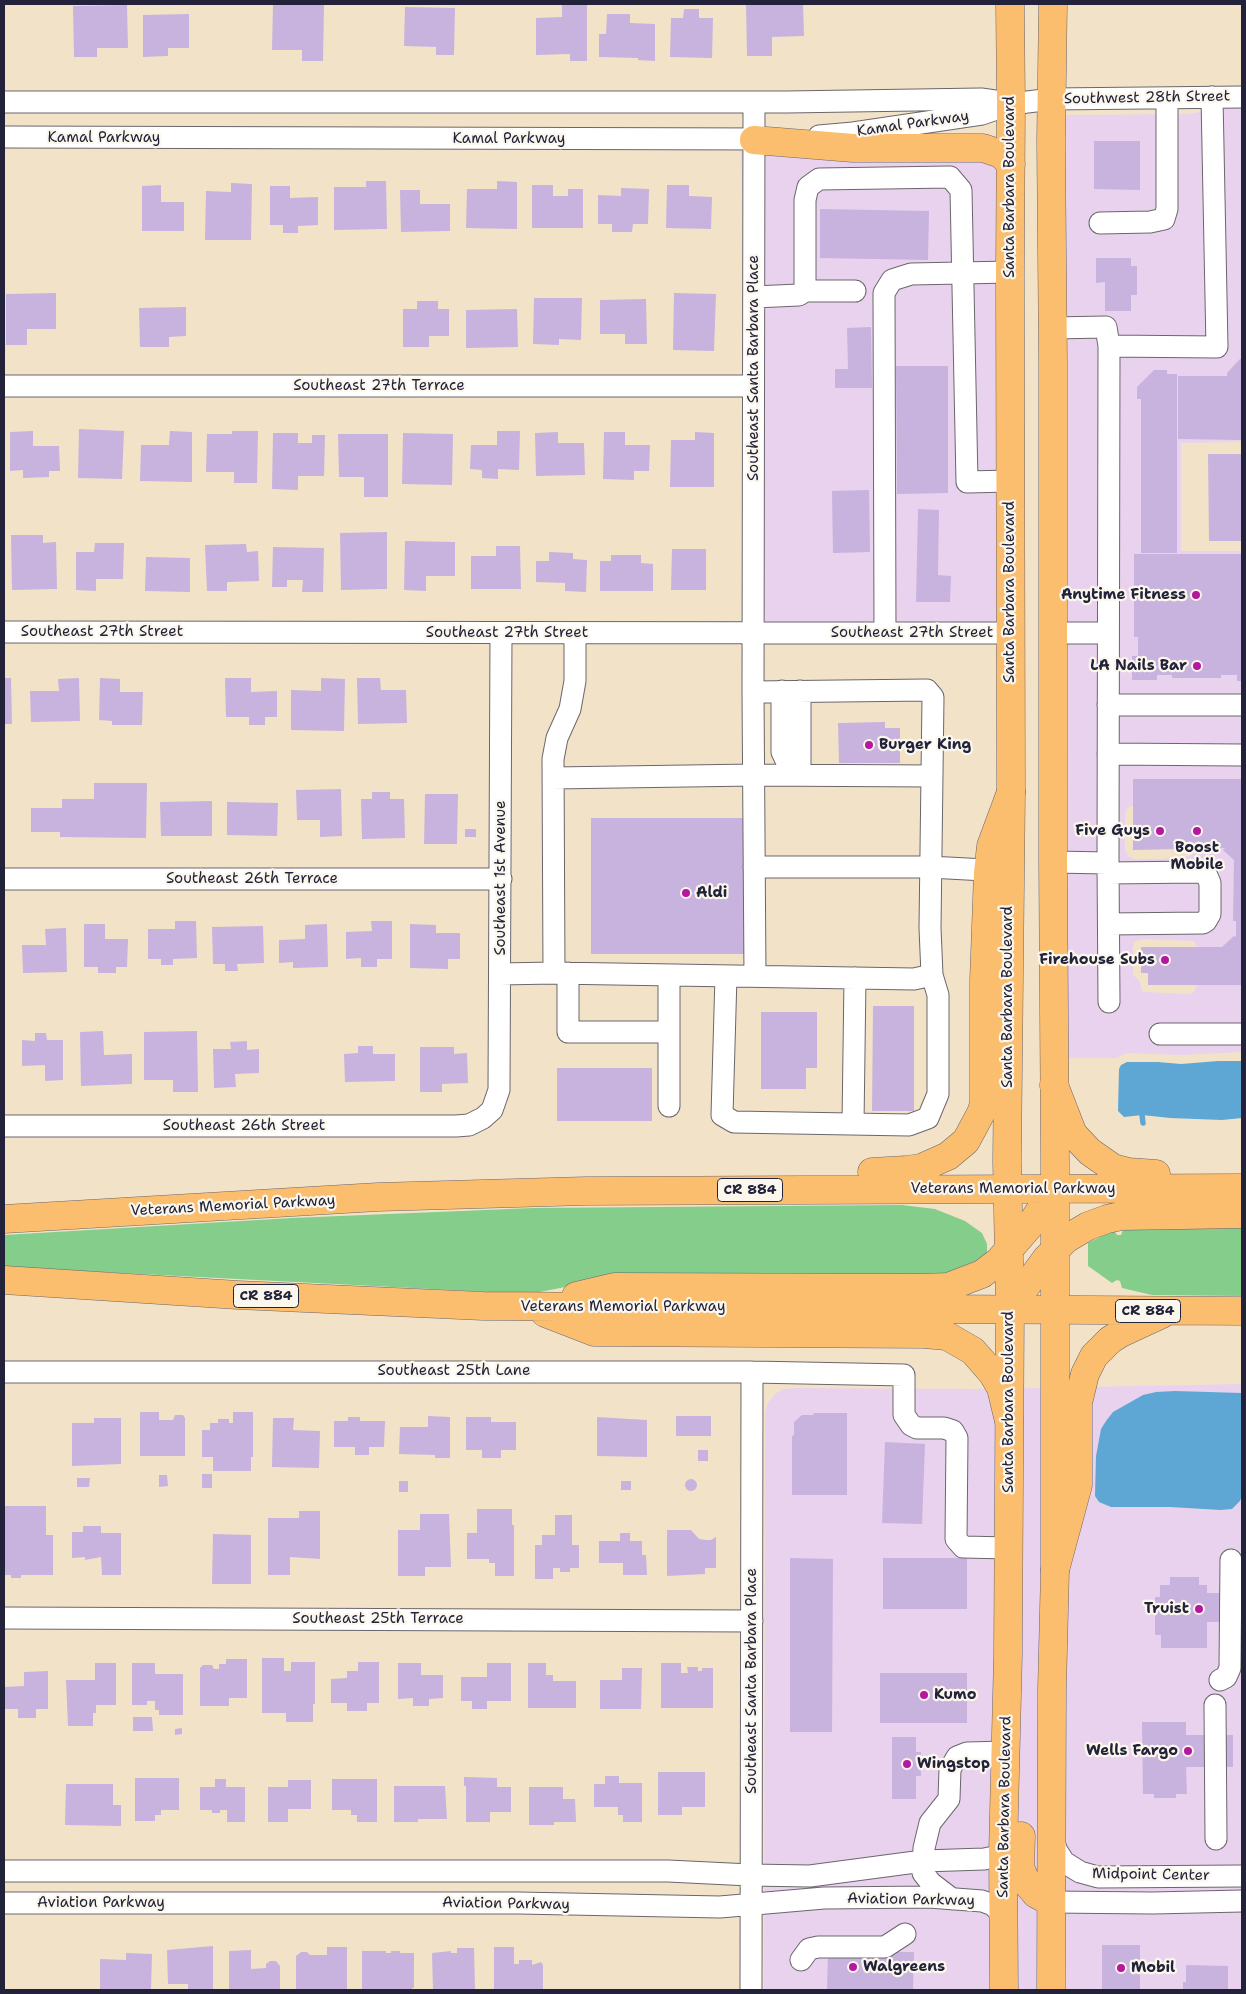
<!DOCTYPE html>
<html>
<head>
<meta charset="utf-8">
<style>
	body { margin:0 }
	#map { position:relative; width:1246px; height:1994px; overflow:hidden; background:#f2e3c8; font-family:"Shantell Sans",sans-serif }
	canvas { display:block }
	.frame { position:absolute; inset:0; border:5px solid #22223b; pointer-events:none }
</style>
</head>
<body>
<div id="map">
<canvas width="1246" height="1994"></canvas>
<div class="frame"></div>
</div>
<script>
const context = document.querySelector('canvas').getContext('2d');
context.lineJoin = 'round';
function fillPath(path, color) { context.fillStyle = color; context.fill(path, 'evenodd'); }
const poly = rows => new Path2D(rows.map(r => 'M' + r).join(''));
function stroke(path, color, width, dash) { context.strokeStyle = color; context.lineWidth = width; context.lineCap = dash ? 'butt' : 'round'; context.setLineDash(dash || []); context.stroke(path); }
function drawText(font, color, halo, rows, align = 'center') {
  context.font = font + ' "Shantell Sans",sans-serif'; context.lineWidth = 4.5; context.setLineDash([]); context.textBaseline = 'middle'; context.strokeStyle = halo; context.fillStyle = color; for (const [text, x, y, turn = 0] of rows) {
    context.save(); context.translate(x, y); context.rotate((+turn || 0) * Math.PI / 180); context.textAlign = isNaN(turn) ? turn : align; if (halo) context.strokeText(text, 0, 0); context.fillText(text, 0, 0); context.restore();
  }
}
fillPath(poly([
	[1242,104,1242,442,1181,443,1181,551,1242,551,1242,1052,1181,1055,1127,1053,1116,1058,1063,1058,1061,115,1189,114],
	[1131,806,1133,806,1194,848,1193,853,1189,856,1161,859,1133,859,1129,857,1125,850,1125,815,1127,809],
	[1141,939,1194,941,1197,948,1197,985,1194,992,1189,994,1143,992,1141,988,1140,981,1133,975,1133,948,1134,942],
	[741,151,976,157,1002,169,1000,639,755,636],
	[1242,1384,1242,1990,764,1990,765,1413,768,1403,775,1394,783,1389,793,1388,982,1389]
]), '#e9d2ed');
fillPath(poly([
	[902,1205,935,1209,965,1221,982,1233,987,1244,987,1253,982,1259,938,1277,617,1277,529,1294,4,1267,4,1235,292,1218,533,1208],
	[1242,1224,1242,1296,1152,1295,1122,1288,1120,1281,1117,1280,1112,1283,1088,1266,1088,1243,1114,1230,1117,1235,1121,1235,1124,1227]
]), '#84cd8a');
fillPath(poly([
	[1218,1061,1242,1061,1242,1118,1222,1120,1170,1118,1142,1115,1124,1117,1118,1111,1119,1069,1121,1065,1127,1062,1158,1062,1181,1064],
	[1175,1391,1242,1393,1242,1495,1240,1501,1232,1509,1221,1510,1170,1507,1111,1507,1099,1502,1095,1496,1096,1456,1101,1429,1106,1421,1113,1412,1143,1395,1156,1392]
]), '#5ea7d5');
stroke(poly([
	[1142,1115,1143,1123]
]), '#5ea7d5', 5.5);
fillPath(poly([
	[273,4,324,4,323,61,302,61,302,50,272,50],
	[562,4,587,4,587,61,570,61,570,54,536,55,536,18,562,17],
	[776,4,803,4,804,36,772,37,772,56,747,56,746,5],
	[127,5,128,48,97,48,97,57,74,57,73,6],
	[405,7,455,8,454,55,436,55,436,47,404,46],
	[684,9,699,9,699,18,713,18,712,58,670,57,671,18,683,18],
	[189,14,189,48,168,48,168,56,143,57,143,15],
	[607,14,630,14,630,23,655,24,655,61,638,60,638,58,599,57,599,34,606,34],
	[1094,141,1140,141,1140,190,1094,189],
	[366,181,386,181,387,229,334,230,334,187,366,187],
	[497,181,517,182,517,229,466,228,467,189,497,189],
	[231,183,252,184,251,240,205,240,206,191,231,192],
	[161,185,161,202,184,202,184,231,142,231,142,186],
	[532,185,553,185,553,196,568,196,568,189,583,189,583,228,532,228],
	[667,185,689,185,689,196,712,197,711,229,666,228],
	[270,186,290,186,290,198,318,197,318,225,298,226,298,233,283,233,283,225,270,225],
	[621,188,649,189,648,224,633,224,632,232,612,232,612,224,598,224,598,195,621,196],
	[400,190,420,190,420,204,450,204,450,231,401,232],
	[820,209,929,211,928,260,820,258],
	[1096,258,1131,258,1131,266,1137,266,1137,295,1131,295,1131,311,1105,311,1105,282,1096,283],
	[56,293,56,329,27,329,27,345,6,345,6,294],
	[674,293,716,294,714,351,673,350],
	[534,298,582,298,581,340,559,339,559,345,533,344],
	[646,299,647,344,625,344,625,334,600,334,600,300],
	[417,301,438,301,438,309,449,309,449,336,429,336,429,347,403,347,403,309,417,309],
	[186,307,186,336,169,337,169,347,140,347,139,308],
	[517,309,518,347,466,348,466,310],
	[871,327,872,388,835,388,835,369,848,369,847,328],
	[1240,359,1242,359,1242,440,1178,439,1178,376,1227,376,1227,373],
	[896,366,948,366,948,493,897,494],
	[1154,370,1167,370,1167,374,1177,374,1177,553,1141,553,1141,399,1137,399,1137,387],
	[79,429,124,431,122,479,78,478],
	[33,431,33,446,59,446,60,471,49,471,49,477,23,478,23,470,10,471,10,432],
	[170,431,192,432,192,482,140,481,141,445,169,445],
	[232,431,258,431,257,483,234,483,234,472,206,472,207,434,232,434],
	[497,431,520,431,519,470,498,469,498,479,482,478,482,470,470,469,471,445,497,445],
	[558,432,558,443,584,443,585,475,536,476,535,433],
	[604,432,625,432,625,445,650,445,649,471,634,471,634,480,603,479],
	[695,432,714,433,714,487,670,487,671,440,695,440],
	[273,433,298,433,298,443,312,443,312,435,325,435,324,476,298,476,298,490,272,489],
	[403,433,453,434,452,485,402,484],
	[338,434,388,434,388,497,364,497,364,477,339,477],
	[1208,454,1242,454,1242,541,1209,541],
	[869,490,870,552,833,553,832,491],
	[918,509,939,510,938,575,951,576,950,602,916,602],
	[387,532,387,589,341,590,340,533],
	[11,535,43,535,43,543,56,542,57,589,12,590],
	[405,541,455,542,455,576,426,576,426,591,404,590],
	[95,543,124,543,123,579,96,579,96,591,76,590,76,552,94,552],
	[246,544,247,552,258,551,259,581,227,582,227,591,207,591,205,545],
	[496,546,520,546,521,589,471,589,471,556,496,556],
	[273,547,324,548,323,592,302,592,303,580,287,580,287,587,272,587],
	[672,549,706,549,706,590,671,590],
	[549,552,573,553,573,559,587,560,586,592,565,591,565,583,536,582,536,561,549,561],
	[1134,554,1242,554,1242,681,1237,681,1237,675,1221,675,1221,678,1172,678,1172,675,1157,675,1157,680,1132,680,1132,656,1138,656,1138,637,1134,637],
	[611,555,641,555,641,563,653,564,653,591,600,591,600,561,611,561],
	[146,557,190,558,190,592,145,591],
	[4,678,11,678,12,724,4,724],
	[79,678,80,721,31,722,30,691,59,691,58,679],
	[100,678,120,679,120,692,143,692,142,725,112,725,112,721,99,720],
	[225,678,251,678,251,692,277,691,277,717,265,717,265,725,249,725,249,717,226,717],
	[321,678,345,679,344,731,291,730,291,690,321,691],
	[357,678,380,678,381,690,406,690,407,723,358,724],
	[885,722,885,728,900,728,900,763,839,763,838,723],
	[1133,779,1242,779,1242,985,1148,985,1148,973,1141,973,1141,947,1222,947,1234,936,1236,937,1236,921,1233,921,1234,860,1223,850,1225,848,1133,850],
	[94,783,147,783,146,838,60,837,60,832,31,832,31,808,62,808,62,799,94,799],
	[341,789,342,836,320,837,320,820,297,820,296,790],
	[372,792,390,792,390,799,404,799,405,838,362,839,361,799,372,799],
	[425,794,458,794,457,844,424,844],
	[212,801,212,836,161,836,160,802],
	[227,802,278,803,277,836,227,835],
	[591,818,744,818,744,954,591,954],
	[465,829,476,829,476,837,465,837],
	[175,921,196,921,197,958,173,959,173,965,161,965,161,959,148,959,148,929,175,929],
	[371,921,392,921,392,959,377,959,377,967,361,967,361,958,346,959,346,932,372,931],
	[84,924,105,924,105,939,128,939,127,967,116,967,116,973,98,973,98,967,84,967],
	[327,924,328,967,293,968,293,962,279,963,279,940,305,939,305,925],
	[410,924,436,925,436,933,460,933,460,959,448,959,448,969,410,968],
	[263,926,264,963,237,964,238,971,225,971,225,964,213,964,212,927],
	[66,928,67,972,23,973,22,945,46,945,45,929],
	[873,1006,914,1006,914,1111,872,1111],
	[761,1012,817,1012,817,1068,806,1068,806,1089,761,1089],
	[103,1031,104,1055,132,1054,132,1084,81,1086,80,1032],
	[197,1031,198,1092,173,1092,173,1080,144,1080,144,1032],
	[35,1033,46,1033,47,1040,63,1040,63,1080,45,1081,45,1065,22,1066,22,1040,35,1041],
	[247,1041,247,1050,259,1049,259,1073,235,1074,236,1087,214,1088,213,1049,231,1049,230,1042],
	[358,1046,373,1046,373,1054,395,1054,395,1081,345,1082,344,1054,358,1053],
	[420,1047,454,1047,454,1054,467,1053,468,1083,442,1084,442,1092,420,1092],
	[557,1068,652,1068,652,1121,557,1121],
	[140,1412,159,1412,159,1420,173,1420,175,1415,183,1415,185,1418,185,1456,140,1456],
	[233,1412,253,1412,253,1457,251,1457,251,1471,213,1471,213,1457,202,1457,202,1430,210,1430,210,1423,218,1423,218,1419,229,1419,229,1423,233,1423],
	[813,1413,847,1413,847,1495,792,1495,792,1436,794,1435,794,1422,802,1415,814,1415],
	[428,1416,450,1417,450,1458,435,1458,435,1455,399,1454,400,1427,428,1427],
	[676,1416,711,1416,711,1436,676,1436],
	[348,1417,360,1417,360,1421,385,1421,384,1447,369,1447,369,1455,355,1455,355,1447,334,1447,334,1421,348,1421],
	[466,1417,491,1417,491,1422,516,1422,516,1450,501,1450,501,1458,482,1458,482,1450,466,1450],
	[597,1417,647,1420,647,1457,597,1456],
	[94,1418,121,1418,121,1464,72,1466,72,1423,94,1423],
	[273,1418,294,1418,293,1430,320,1431,319,1468,272,1467],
	[885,1442,925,1444,922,1524,882,1523],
	[698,1450,708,1450,708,1461,698,1461],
	[202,1474,212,1474,212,1488,202,1488],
	[159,1475,167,1475,168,1486,159,1487],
	[77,1478,90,1478,89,1487,77,1487],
	'685 1485a6 6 0 1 1 12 0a6 6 0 1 1-12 0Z',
	[399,1481,408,1481,408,1492,399,1492],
	[621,1481,631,1481,631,1490,621,1490],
	[4,1506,46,1506,46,1535,53,1535,53,1575,21,1575,21,1578,11,1578,11,1575,4,1575],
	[477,1509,512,1509,512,1525,514,1525,514,1576,495,1576,495,1563,489,1563,489,1559,467,1559,467,1533,477,1533],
	[299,1511,320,1511,320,1559,290,1557,290,1575,268,1575,268,1518,299,1518],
	[420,1514,449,1514,451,1567,425,1567,425,1576,398,1576,398,1530,420,1530],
	[555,1515,572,1515,572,1545,579,1545,579,1568,570,1568,570,1572,560,1572,560,1568,553,1568,553,1579,535,1579,535,1545,542,1545,542,1535,555,1535],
	[83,1526,101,1526,101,1533,121,1533,121,1575,102,1575,101,1557,85,1560,85,1557,72,1558,72,1532,83,1532],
	[667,1530,691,1530,699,1539,706,1540,711,1540,716,1537,716,1568,705,1568,705,1574,667,1576],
	[620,1533,630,1533,630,1541,642,1541,642,1555,646,1555,647,1575,623,1575,623,1563,599,1563,599,1541,620,1541],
	[213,1534,251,1535,251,1584,212,1584],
	[790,1558,833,1559,832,1732,790,1732],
	[883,1558,967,1558,967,1609,883,1609],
	[1170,1577,1199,1577,1199,1585,1207,1585,1207,1593,1242,1593,1242,1622,1207,1622,1207,1648,1161,1648,1161,1635,1155,1635,1155,1597,1160,1597,1160,1585,1170,1585],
	[262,1658,284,1658,284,1671,291,1671,291,1662,315,1662,315,1704,313,1704,313,1722,286,1722,286,1713,262,1713],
	[226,1659,247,1659,247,1698,229,1698,229,1706,200,1706,200,1668,203,1665,212,1665,214,1669,219,1669,219,1664,226,1664],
	[358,1662,379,1662,379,1703,367,1703,367,1711,347,1711,347,1703,331,1703,331,1679,347,1678,347,1671,358,1671],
	[95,1663,116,1663,116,1705,96,1705,96,1713,93,1713,93,1726,68,1726,66,1680,95,1680],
	[132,1663,155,1663,155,1674,183,1674,183,1715,159,1715,159,1710,155,1710,155,1701,147,1701,147,1705,132,1705],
	[398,1663,421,1663,421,1675,443,1675,443,1698,429,1699,429,1706,413,1706,413,1698,398,1699],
	[487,1663,511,1663,511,1701,487,1701,487,1709,472,1709,472,1701,461,1701,461,1677,487,1677],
	[528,1663,546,1663,546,1675,553,1675,553,1681,576,1681,576,1708,528,1708],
	[661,1663,681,1663,681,1673,688,1673,687,1667,698,1667,698,1671,702,1671,702,1668,713,1668,713,1708,661,1708],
	[622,1668,642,1668,641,1709,600,1709,600,1680,622,1680],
	[48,1671,48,1709,36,1709,36,1718,18,1718,18,1709,4,1709,4,1687,24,1686,24,1672],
	[880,1673,967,1673,967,1723,880,1723],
	[133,1717,152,1717,153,1731,133,1731],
	[1142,1722,1186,1722,1186,1735,1233,1735,1233,1767,1186,1767,1187,1794,1176,1794,1176,1798,1154,1798,1154,1794,1143,1794],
	[182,1728,182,1734,175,1735,175,1729],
	[892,1737,916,1737,916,1752,921,1752,921,1776,916,1776,916,1799,892,1799],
	[658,1772,705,1772,705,1807,682,1807,682,1815,658,1815],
	[605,1776,619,1776,619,1783,642,1783,642,1822,623,1822,623,1815,618,1815,618,1807,594,1807,594,1784,605,1784],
	[464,1777,497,1778,497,1787,511,1787,511,1812,490,1812,490,1822,466,1822,466,1786,464,1786],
	[135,1778,179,1778,179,1810,161,1810,161,1815,155,1815,155,1821,135,1821],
	[215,1779,226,1779,226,1787,245,1787,245,1822,227,1822,227,1810,220,1810,220,1813,212,1813,212,1810,200,1810,200,1787,215,1787],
	[332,1779,377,1779,377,1822,357,1822,357,1815,351,1815,351,1810,332,1810],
	[288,1780,311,1780,311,1809,288,1809,288,1822,268,1822,268,1787,288,1787],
	[66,1784,113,1784,113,1805,121,1805,121,1826,65,1825],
	[394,1786,445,1786,447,1819,418,1819,418,1822,394,1822],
	[529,1787,563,1787,563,1799,575,1799,576,1822,554,1822,554,1825,529,1825],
	[1102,1945,1140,1945,1140,1990,1102,1990],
	[213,1946,213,1990,188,1990,188,1984,168,1984,167,1950],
	[327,1947,347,1947,347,1990,296,1990,296,1956,301,1952,307,1952,310,1955,327,1955],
	[494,1947,514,1947,514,1964,519,1964,519,1960,532,1960,532,1965,541,1962,543,1965,543,1990,494,1990],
	[457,1948,474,1948,475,1990,433,1990,432,1953,451,1951,451,1953,457,1953],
	[251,1950,251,1969,266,1968,266,1964,270,1961,276,1961,280,1966,280,1990,229,1990,229,1951],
	[362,1951,386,1951,386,1953,391,1953,391,1951,400,1951,400,1953,414,1953,414,1988,412,1988,412,1990,362,1990],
	[828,1952,914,1952,913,1990,827,1990],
	[126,1953,152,1954,151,1990,100,1990,100,1959,126,1960],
	[1186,1965,1228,1966,1228,1990,1183,1990,1183,1982,1186,1982]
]), '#c8b2de');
const minor = poly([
	[4,102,787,102,981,99,1009,103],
	[819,136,853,133,982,114,1011,104,1052,99,1242,97],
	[4,137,768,139],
	[1100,223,1150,222,1164,219,1167,209,1167,98],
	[805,291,855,291],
	[754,297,799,295,805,291,805,200,808,187,819,179,950,177,961,190,967,482,1010,481],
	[1052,328,1106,327,1109,346],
	[4,386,753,386],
	[4,632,1010,633],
	[575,633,575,681,570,709,557,738,553,759,554,973,914,979,932,975,930,928,933,697,927,690,753,692,755,976],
	[885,633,884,293,892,280,911,274,1010,272],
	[1052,633,1108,633],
	[782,691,782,752,793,775],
	[753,692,754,102],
	[1108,705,1242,705],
	[1108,754,1242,755],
	[793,775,800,764,800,691],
	[553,778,754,775,932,776],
	[1053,862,1108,863],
	[754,867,930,867,1003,871],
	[1108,873,1200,872,1207,876,1210,883,1210,914,1206,921,1203,923,1109,924],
	[4,879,501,879],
	[568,973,568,1032,669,1032,669,975],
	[500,974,554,973],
	[726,976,722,1115,734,1122,909,1125,928,1118,938,1094,938,995,932,975],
	[1109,1002,1108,863,1109,346,1217,347,1212,97],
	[669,1032,669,1106],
	[1160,1034,1242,1034],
	[853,1124,855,978],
	[4,1126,456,1126,469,1125,483,1118,492,1110,499,1090,501,633],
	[4,1372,752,1372,904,1375,904,1415,911,1425,917,1428,944,1428,953,1431,957,1438,956,1539,963,1547,1009,1548],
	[4,1618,752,1621],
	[1220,1680,1226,1677,1230,1668,1231,1560],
	[1215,1705,1216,1839],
	[1052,1837,1057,1851,1064,1862,1080,1872,1098,1877,1242,1876],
	[4,1871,668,1871,750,1875,810,1876,923,1861,984,1859,994,1857,1003,1852],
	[952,1899,931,1883,923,1873,924,1848,930,1823,949,1799,950,1769,957,1757,967,1753,1006,1752],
	[1051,1902,1153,1903,1242,1901],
	[4,1903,519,1903,720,1907,824,1898,929,1897,982,1901,993,1905,1003,1915],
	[801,1960,809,1949,818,1947,885,1947,905,1934],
	[751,1990,752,1372]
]);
const major = poly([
	[754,140,853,148,983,148,1001,154,1011,164],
	[1021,1836,1020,1867,1026,1882,1036,1894,1051,1902],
	[1004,1990,1003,1852,1008,1655,1010,1308,1007,1161,1011,792,1010,272,1011,104,1010,4],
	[1051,1990,1052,1689,1055,1570,1055,1161,1053,862,1053,364,1051,141,1053,4]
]);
const highway = poly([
	[1054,1085,1073,1134,1090,1152,1113,1168,1129,1172,1156,1174],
	[872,1172,906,1170,921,1168,948,1156,966,1141,981,1113,984,1104,984,980,988,873,991,846,1011,792],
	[4,1219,378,1197,586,1191,1242,1188],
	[4,1280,238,1295,483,1306,1242,1311],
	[576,1296,614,1287,922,1288,948,1287,982,1274,999,1261,1031,1224,1055,1188],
	[1010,1308,1046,1259,1066,1239,1088,1226,1107,1219,1121,1216,1242,1214],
	[545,1313,594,1332,924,1334,947,1336,973,1351,993,1374,1001,1388,1009,1421],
	[1055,1570,1078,1485,1078,1403,1085,1374,1094,1356,1110,1340,1121,1333,1162,1314]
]);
stroke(minor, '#6b666c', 23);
stroke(major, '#6b666c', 29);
stroke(highway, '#6b666c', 29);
stroke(minor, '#fff', 21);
stroke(major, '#fbbd6e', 28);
stroke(highway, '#fbbd6e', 28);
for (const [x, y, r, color] of [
	[1196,595,5,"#b5179e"],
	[1197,666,5,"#b5179e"],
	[869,745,5,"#b5179e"],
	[1160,831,5,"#b5179e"],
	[1197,831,5,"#b5179e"],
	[686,893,5,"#b5179e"],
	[1165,960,5,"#b5179e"],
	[1199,1609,5,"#b5179e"],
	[924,1695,5,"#b5179e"],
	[1188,1751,5,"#b5179e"],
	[907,1764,5,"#b5179e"],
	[853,1967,5,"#b5179e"],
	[1121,1968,5,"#b5179e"]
]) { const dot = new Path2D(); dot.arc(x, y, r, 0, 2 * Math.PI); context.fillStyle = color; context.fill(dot); stroke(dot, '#fbf7ec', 2); }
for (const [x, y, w] of [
	[750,1190,65],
	[266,1296,65],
	[1148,1311,65]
]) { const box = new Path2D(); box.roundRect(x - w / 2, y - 11.5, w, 23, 4); context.fillStyle = '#fbf7ec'; context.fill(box); stroke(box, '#22223b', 1); }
drawText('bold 14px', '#22223b', null, [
	["CR 884",750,1190],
	["CR 884",266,1296],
	["CR 884",1148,1311]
]);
drawText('15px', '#22223b', '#fbf7ec', [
	["Southwest 28th Street",1147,98,-1],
	["Kamal Parkway",913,124,-8],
	["Kamal Parkway",104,138],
	["Kamal Parkway",509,139],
	["Santa Barbara Boulevard",1010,187,-90],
	["Southeast Santa Barbara Place",754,368,-90],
	["Southeast 27th Terrace",379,386],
	["Santa Barbara Boulevard",1010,592,-90],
	["Southeast 27th Street",102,632],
	["Southeast 27th Street",507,633],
	["Southeast 27th Street",912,633],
	["Southeast 1st Avenue",501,878,-90],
	["Southeast 26th Terrace",252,879],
	["Santa Barbara Boulevard",1008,997,-90],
	["Southeast 26th Street",244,1126],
	["Veterans Memorial Parkway",1013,1189],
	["Veterans Memorial Parkway",233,1206,-3],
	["Veterans Memorial Parkway",623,1307],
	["Southeast 25th Lane",454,1371],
	["Santa Barbara Boulevard",1009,1402,-90],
	["Southeast 25th Terrace",378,1619],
	["Southeast Santa Barbara Place",752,1681,-90],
	["Santa Barbara Boulevard",1005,1807,-89],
	["Midpoint Center",1151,1875,1],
	["Aviation Parkway",911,1900,1],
	["Aviation Parkway",101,1903],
	["Aviation Parkway",506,1904,1]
]);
drawText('bold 15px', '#22223b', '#fbf7ec', [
	["Anytime Fitness",1186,595],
	["LA Nails Bar",1187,666],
	["Burger King",879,745,"left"],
	["Five Guys",1150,831],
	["Boost",1197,848,"center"],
	["Mobile",1197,865,"center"],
	["Aldi",696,893,"left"],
	["Firehouse Subs",1155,960],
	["Truist",1189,1609],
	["Kumo",934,1695,"left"],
	["Wells Fargo",1178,1751],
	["Wingstop",917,1764,"left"],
	["Walgreens",863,1967,"left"],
	["Mobil",1131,1968,"left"]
], 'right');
</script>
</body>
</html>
